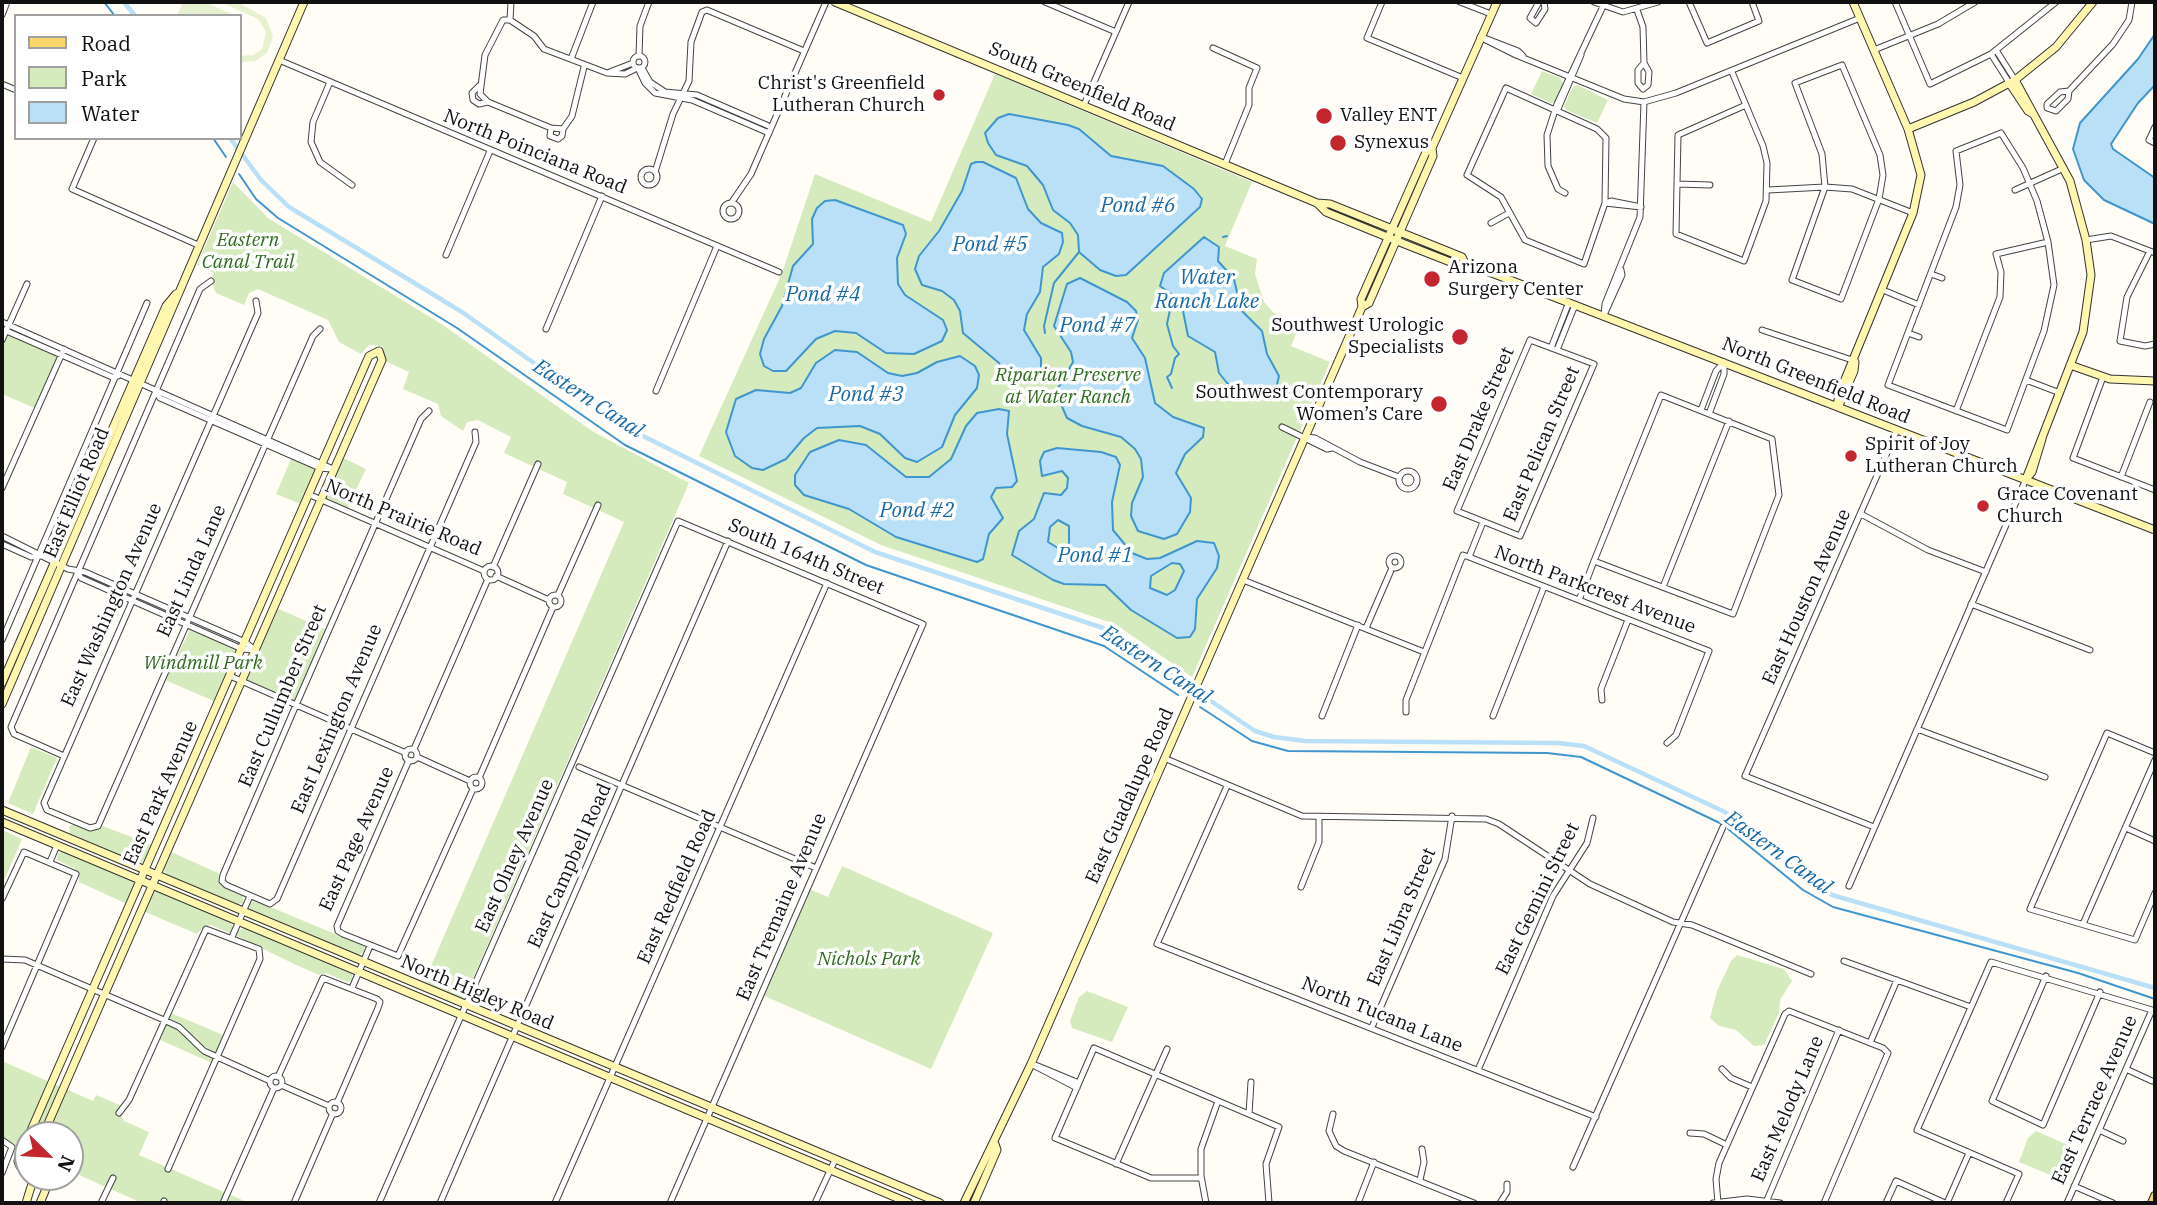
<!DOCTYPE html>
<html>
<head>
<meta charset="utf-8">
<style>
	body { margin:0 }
	#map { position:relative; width:2157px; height:1205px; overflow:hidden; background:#fffdf5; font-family:"IBM Plex Serif",serif }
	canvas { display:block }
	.frame { position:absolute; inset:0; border:4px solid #111; pointer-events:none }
	.legend { position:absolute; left:14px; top:14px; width:228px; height:126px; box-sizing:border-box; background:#fff; border:2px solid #a0a0a0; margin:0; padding:9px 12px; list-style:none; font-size:21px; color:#111 }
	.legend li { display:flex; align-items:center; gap:14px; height:35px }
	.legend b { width:35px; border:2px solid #a0a0a0 }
	.north { position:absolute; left:14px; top:1121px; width:70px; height:70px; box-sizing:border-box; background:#fff; border:2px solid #a0a0a0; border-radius:50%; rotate:114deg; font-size:19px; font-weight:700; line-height:28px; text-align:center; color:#111 }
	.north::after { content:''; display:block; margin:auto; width:24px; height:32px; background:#c4262e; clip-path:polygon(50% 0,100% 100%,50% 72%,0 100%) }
</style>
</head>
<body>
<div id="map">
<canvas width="2157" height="1205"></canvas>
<div class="frame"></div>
<ul class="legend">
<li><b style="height:9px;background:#f9d66b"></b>Road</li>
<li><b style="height:19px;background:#d5ebbd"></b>Park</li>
<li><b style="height:19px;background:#b9e0f7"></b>Water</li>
</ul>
<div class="north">N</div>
</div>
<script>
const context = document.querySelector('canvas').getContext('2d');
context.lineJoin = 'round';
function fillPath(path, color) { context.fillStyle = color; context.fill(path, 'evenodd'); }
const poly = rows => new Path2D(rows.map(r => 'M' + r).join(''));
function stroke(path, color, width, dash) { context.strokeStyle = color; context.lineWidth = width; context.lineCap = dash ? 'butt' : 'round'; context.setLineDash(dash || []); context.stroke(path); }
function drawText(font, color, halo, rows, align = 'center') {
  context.font = font + ' "IBM Plex Serif",serif'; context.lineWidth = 7; context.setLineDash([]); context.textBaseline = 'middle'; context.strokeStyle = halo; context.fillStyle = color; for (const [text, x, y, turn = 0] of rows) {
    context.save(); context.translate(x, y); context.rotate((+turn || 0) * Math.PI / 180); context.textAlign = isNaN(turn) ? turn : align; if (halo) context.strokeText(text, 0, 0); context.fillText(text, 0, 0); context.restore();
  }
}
fillPath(poly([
	[1542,71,1560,78,1563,83,1555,102,1551,103,1531,94],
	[995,74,1252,182,1225,246,1257,259,1255,274,1264,302,1274,313,1300,324,1291,346,1330,362,1192,677,1115,624,881,545,699,456,782,273,815,174,931,222],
	[1577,85,1608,100,1597,123,1566,110,1564,106,1573,87],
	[233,182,268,218,443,325,592,431,689,483,464,999,424,982,624,522,563,494,567,482,504,453,511,437,478,420,467,422,463,431,441,416,438,404,403,389,409,372,385,361,383,346,369,345,361,354,339,342,328,320,258,289,249,293,244,305,216,293,211,281,214,273,197,265],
	[7,328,62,352,37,409,2,394,2,340],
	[294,452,322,464,303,505,276,494],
	[339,456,366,469,346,511,321,499],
	[274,607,327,630,296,705,241,681],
	[191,628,238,651,216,702,165,680],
	[31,747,57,758,33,814,8,803],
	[73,824,92,831,103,826,152,845,145,862,139,863,70,833,69,827],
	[2,830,22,839,2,885],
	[63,851,133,881,136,887,127,904,79,882,79,873,74,868,57,860,58,853],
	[169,851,218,873,224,887,243,895,243,903,238,904,166,874,162,867],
	[842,866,993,933,931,1069,760,994,809,889,828,897],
	[157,891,230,922,233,927,230,933,211,925,204,926,197,934,143,911,151,893],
	[256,901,364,946,365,951,359,955,250,909,249,903],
	[244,928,352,973,353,980,347,982,326,973,319,975,294,964,237,936,237,931],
	[1737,955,1784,969,1792,981,1780,1000,1779,1013,1764,1045,1754,1046,1736,1030,1719,1026,1710,1018,1717,991,1731,961],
	[1087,991,1128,1007,1112,1042,1072,1028,1070,1021,1079,997],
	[171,1013,223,1035,216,1053,200,1044,181,1024,168,1017],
	[166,1022,182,1032,201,1052,214,1058,212,1063,158,1039],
	[2,1061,93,1101,96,1095,124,1107,119,1113,124,1121,149,1132,139,1155,249,1203,142,1203,70,1171,70,1135,28,1135,28,1152,12,1147,2,1140],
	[2036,1131,2081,1151,2067,1182,2019,1162,2028,1138]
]), '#d5ebbd');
fillPath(poly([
	[183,2,205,2,236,16,177,16],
	[221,2,237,2,266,18,273,37,267,53,255,61,240,62,240,56,253,55,262,49,266,32,258,19]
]), '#e6f2cf');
const water = poly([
	[2155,34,2155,85,2138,103,2111,144,2113,149,2155,178,2155,224,2104,200,2084,180,2073,149,2080,123,2138,59,2155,34],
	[1009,114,1068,125,1079,129,1111,156,1163,166,1194,189,1202,199,1200,207,1126,275,1116,276,1100,270,1079,252,1078,235,1070,223,1053,210,1043,185,1027,166,996,155,988,143,985,133,998,118,1009,114],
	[976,162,983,162,1016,178,1028,209,1041,223,1062,233,1063,242,1059,254,1043,267,1040,292,1027,314,1024,330,1041,358,1041,374,1035,377,1014,382,1006,379,999,363,963,333,960,311,954,300,942,291,922,285,915,269,919,256,939,231,962,191,971,164,976,162],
	[835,200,903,225,906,234,897,258,898,284,905,295,943,320,947,330,942,341,914,354,886,353,856,333,835,331,816,339,786,371,773,371,764,366,760,354,764,339,782,306,793,266,813,244,812,219,817,208,825,201,835,200],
	[1204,237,1219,247,1218,261,1234,279,1241,310,1262,331,1267,354,1279,376,1276,389,1269,397,1249,395,1227,383,1219,373,1215,352,1188,336,1181,301,1160,286,1164,273,1204,237],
	[1080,278,1127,302,1136,311,1138,320,1132,338,1145,358,1155,403,1173,417,1204,428,1203,437,1185,454,1176,473,1191,498,1190,512,1177,534,1164,539,1138,531,1131,516,1132,503,1143,477,1141,459,1135,449,1121,437,1082,426,1067,418,1060,402,1058,388,1073,362,1071,352,1054,326,1067,284,1080,278],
	[835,350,857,352,888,373,902,376,917,373,937,362,960,356,975,366,979,375,977,388,955,415,942,447,917,462,905,458,880,434,860,426,817,428,804,438,786,459,763,470,752,468,735,456,726,432,736,399,756,390,790,393,801,388,816,363,835,350],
	[999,409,1009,411,1007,434,1017,481,1012,487,996,488,991,497,1003,518,989,534,983,559,977,562,896,537,849,509,804,495,795,485,795,475,810,452,839,440,866,445,906,477,929,477,951,459,966,426,977,413,999,409],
	[1057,448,1101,452,1116,457,1120,465,1112,502,1113,530,1132,553,1147,559,1160,558,1197,541,1214,543,1219,556,1217,568,1197,599,1195,629,1190,637,1177,638,1131,610,1105,585,1064,584,1053,580,1012,555,1019,531,1034,519,1044,493,1061,495,1067,488,1068,478,1062,471,1042,476,1040,461,1044,452,1057,448],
	[1058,520,1069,526,1069,543,1065,548,1058,548,1048,542,1050,527,1058,520],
	[1172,563,1180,564,1184,571,1175,590,1167,595,1150,588,1151,576,1172,563]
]);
fillPath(water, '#b9e0f7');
stroke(water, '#3f96cf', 2);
stroke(poly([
	[104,2,115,16],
	[213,138,226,157],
	[239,174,256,199,278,218,457,328,625,445,866,565,1104,646,1178,695],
	[1223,237,1227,236],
	[1045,333,1044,326,1054,283,1079,252],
	[1172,388,1167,377,1171,374,1175,358,1179,354,1173,346,1167,324,1170,310,1180,306],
	[1200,707,1252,741,1288,751,1547,753,1581,757,1724,825],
	[1728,829,1803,890,1833,907,2078,973,2155,999]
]), '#3f96cf', 2);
stroke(poly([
	[124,2,135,16],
	[230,138,261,180,289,207,462,312,623,426,875,552,1103,628,1255,731,1274,737,1305,741,1558,743,1584,746,1725,812,1812,883,1832,895,2155,988]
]), '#b9e0f7', 4.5);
const street = poly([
	[1045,2,1116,32],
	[1382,2,1367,38,1463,78],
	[1460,2,1491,14],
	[1539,2,1530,18,1536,23,1545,9,1544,2],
	[1594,2,1623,12,1658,2],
	[1689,2,1707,43,1759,21,1752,2],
	[1895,2,1930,84,1991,54,2056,2],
	[1637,10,1643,27,1644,63,1649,72,1648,85,1643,89,1638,83,1638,70,1644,63],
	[2,15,7,2],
	[510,20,511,2],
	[1480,37,1516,55,1624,99,1644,102,1676,93,1860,18],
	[1482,37,1518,51,1523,56],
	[1213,48,1257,68,1249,88,1249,105,1225,164],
	[1874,50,1938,24,1975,2],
	[1996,50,2015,80],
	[1991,54,2010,84],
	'633 62a6 6 0 1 1 12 0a6 6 0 1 1-12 0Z',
	[639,56,640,26,649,2],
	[571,59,593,2],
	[279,60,779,272],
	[633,63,607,73,625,74,637,68],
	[1842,65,1880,155,1883,175,1879,199,1841,299,1792,280,1825,187,1822,154,1795,83,1842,65],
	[584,67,572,116,563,129,551,128,488,102,480,94,485,55,503,20,510,20,534,36,544,49,607,73],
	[638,68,645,83,655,93,692,100,769,133],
	[642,68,650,82,665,92,697,95,771,127],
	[1732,72,1763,146,1767,163,1766,201,1744,261,1676,234,1678,135,1746,105],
	[330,82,313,122,311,142,320,162,352,185],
	[2,84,16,90],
	[479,86,472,93,473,100,479,104,488,102],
	[1506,88,1597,129,1606,138,1605,203,1584,264,1525,240,1501,197,1467,175,1506,88],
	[2069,91,2060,92,2047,104,2047,108,2056,111,2068,99,2069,91,2113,44,2129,20,2132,2],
	[1084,105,1129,2],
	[1558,109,1581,55],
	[2155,127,2149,140,2155,143],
	[551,128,550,136,558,139,562,136,563,129],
	[2001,133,2023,168,2037,201,2048,242,2054,285,2044,331,2007,430,1888,385,1956,207,1960,185,1956,151,2001,133],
	[94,138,72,189,198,245],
	'641 177a8 8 0 1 1 16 0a8 8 0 1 1-16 0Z',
	[655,172,673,114,689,81,691,42,702,12,707,10,804,51],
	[1677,184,1710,185],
	[1768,190,1825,187,1852,189,1913,213],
	[2015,190,2064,168],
	[1565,193,1558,189,1548,166,1547,135,1557,104,1605,2],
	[732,202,751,174,826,2],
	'723 211a8 8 0 1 1 16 0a8 8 0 1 1-16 0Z',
	[1605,203,1611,201,1641,207],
	[1605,203,1641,207],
	[1491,223,1509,213],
	[2086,240,2111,236,2155,253],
	[2150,251,2127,297,2120,341,2145,346,2155,344],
	[446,255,490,151],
	[1931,274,1942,278],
	[1883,290,1919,305],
	[256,301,258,313,44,803,47,810,90,828,98,826,313,336,320,329],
	[1604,315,1622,275,1621,270],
	[1604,316,1605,304,1640,217,1644,102],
	[2,322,333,469],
	[2,329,112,377,118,376],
	[546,329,602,196],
	[1762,330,1855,361],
	[1908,333,1919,337],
	[2,340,27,284],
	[1530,340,1594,364,1520,536,1457,511,1530,340],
	[1551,348,1569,302],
	[1557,350,1575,305],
	[2103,377,2073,458,2155,490],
	[2026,380,2060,393],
	[656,391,717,246],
	[156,392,160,398,210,420,320,468,331,469],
	[1701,410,1716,371,1724,362],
	[429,411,421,419,296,705,223,875,222,881,226,885,270,904,277,899,476,442,475,432],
	[1956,411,2000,297,2001,272,1996,254,2048,242],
	[1709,414,1724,374,1724,362],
	[1282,427,1327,449,1332,448],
	[1305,437,1315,438,1360,462,1399,477],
	'1399 480a9 9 0 1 1 18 0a9 9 0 1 1-18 0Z',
	[2121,477,2150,402],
	[2,488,64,349],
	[308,494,484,571],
	[1861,514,1928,550,1986,572],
	[2,536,68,569,85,572,245,642,255,650],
	[2,544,31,557,39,556],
	'1389 562a6 6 0 1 1 12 0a6 6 0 1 1-12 0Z',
	[1469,557,1709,651,1676,735,1667,743],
	[1469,557,1483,522],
	'484 573a7 7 0 1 1 14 0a7 7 0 1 1-14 0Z',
	[493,567,538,464],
	[78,573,81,578,242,649,253,650],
	[496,576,549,600],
	[1243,580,1424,652],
	[1663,587,1729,421],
	'549 601a6 6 0 1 1 12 0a6 6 0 1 1-12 0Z',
	[558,595,598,505],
	[1579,600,1594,561,1661,395,1772,439,1779,495,1733,614,1594,561],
	[1971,604,2090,650],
	[1366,628,1392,568],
	[2,640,147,303],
	[230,676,406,753],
	[1602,700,1601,689,1628,620],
	[1406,712,1406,700,1463,555,1469,557],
	[1322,716,1358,625],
	[1493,716,1544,587],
	[1917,729,2045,777],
	[414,749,488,579],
	'405 755a6 6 0 1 1 12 0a6 6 0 1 1-12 0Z',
	[2155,753,2107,733,2030,909,2135,940,2155,893],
	[64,756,14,734,11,727,200,289,211,281],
	[417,757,470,781],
	[1164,758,1302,816,1486,819,1499,824,1590,884,1673,922,1692,925,1811,974],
	[409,760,337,926,338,931,343,934,398,956,473,789],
	[579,767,816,868],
	'470 783a6 6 0 1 1 12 0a6 6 0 1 1-12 0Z',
	[479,778,553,607],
	[1227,786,1157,944,1596,1117],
	[1874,827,1745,776,1897,430],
	[2126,828,2155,841],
	[50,862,57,845],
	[1849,886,2026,479],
	[1301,887,1319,842,1319,817],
	[2,899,24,852,76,874,2,1047],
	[2083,924,2155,760],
	[232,937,250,896],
	[2,959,25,960,164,1020,179,1027,204,1051,270,1081],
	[1844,961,1971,1007],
	[2046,976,1992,1101,2043,1125,2100,992],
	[352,988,370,946],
	[1372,1027,1445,859,1452,816],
	[1870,1043,1897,980],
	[1031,1064,1077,1088],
	[1033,1064,1079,1083],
	[1722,1069,1731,1078,1752,1087],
	[2126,1069,2152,1081],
	[1478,1070,1553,896,1587,843,1593,818],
	'270 1082a6 6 0 1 1 12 0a6 6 0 1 1-12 0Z',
	[278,1077,323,978,377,999,380,1002,378,1008,337,1103],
	[281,1085,329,1106],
	'329 1108a6 6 0 1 1 12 0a6 6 0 1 1-12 0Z',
	[119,1113,129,1100,206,929,259,949,260,959,168,1169],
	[1249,1114,1251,1082],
	[1333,1114,1329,1131,1336,1146,1344,1151,1474,1203],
	[2099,1130,2123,1141],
	[1690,1133,1704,1134,1727,1145],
	[2,1140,12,1147,2,1173],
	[1116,1164,1167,1049],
	[1573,1167,1723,827],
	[1201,1178,1151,1178,1055,1138,1094,1048,1279,1127,1266,1164,1269,1203],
	[1420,1180,1424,1162,1422,1149],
	[2074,1186,2113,1203],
	[1767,1200,1839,1030],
	[101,1203,113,1178],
	[163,1203,164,1201],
	[223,1203,274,1088],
	[294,1203,333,1113],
	[379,1203,678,521,923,624,670,1203],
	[440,1203,728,541],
	[555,1203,827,583],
	[815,1203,835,1160],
	[1206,1203,1201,1176,1201,1149,1218,1101],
	[1358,1203,1374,1162],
	[1500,1203,1507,1192,1507,1184],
	[1713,1203,1747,1199,1780,1203],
	[1718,1203,1716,1179,1719,1163,1785,1014,1789,1011,1883,1048,1888,1053,1824,1203],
	[1886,1203,1896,1181,1945,1203],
	[1947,1203,1969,1153],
	[2006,1203,2019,1174,1917,1130,1991,962,2152,1010,2067,1203]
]);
const secondary = poly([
	[835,2,1317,203,1330,204,1462,257,1465,263],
	[2015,80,2070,181,2086,240,2091,275,2083,332,2026,479],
	[2010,84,2028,111,2033,114],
	[1908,129,1974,102,2015,80,2056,47,2093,2],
	[1317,203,1326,212,1397,241,1458,265,1465,263,1510,280,2155,530],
	[1362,307,1361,299,1426,152,1432,148,1497,2],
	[2070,365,2110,379,2155,381],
	[1840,403,1854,371,1855,362],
	[1837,406,1839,394,1913,213,1921,175,1908,129,1853,2],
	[2026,479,2032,472,2042,439],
	[2,683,166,306,176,294],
	[2,704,304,2],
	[2,810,940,1203],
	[2,822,909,1203],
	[29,1135,369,356,379,351,382,360,43,1135],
	[28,1138,18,1161,20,1166,28,1171],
	[26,1203,34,1177],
	[40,1203,51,1177],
	[964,1203,1031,1064,1362,307,1369,303,1433,156,1432,148],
	[974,1203,997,1150,995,1144]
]);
const primary = poly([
	[2152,1203,2155,1196]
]);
stroke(street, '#444', 7);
stroke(secondary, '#333', 9);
stroke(primary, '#222', 10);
stroke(street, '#fff', 5);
stroke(secondary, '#fff6b0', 7);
stroke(primary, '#f9d66b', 8);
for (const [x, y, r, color] of [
	[939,95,7,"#c4262e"],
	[1324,116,9,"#c4262e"],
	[1338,143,9,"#c4262e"],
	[1432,279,9,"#c4262e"],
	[1460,337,9,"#c4262e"],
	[1439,404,9,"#c4262e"],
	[1851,456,7,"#c4262e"],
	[1983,506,7,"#c4262e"]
]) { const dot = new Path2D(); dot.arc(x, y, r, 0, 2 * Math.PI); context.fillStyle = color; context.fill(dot); stroke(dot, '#fff', 2.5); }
drawText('19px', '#111', '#fff', [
	["Christ's Greenfield",925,84,"right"],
	["Lutheran Church",925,106,"right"],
	["Valley ENT",1340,116],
	["Synexus",1354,143],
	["Arizona",1448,268],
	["Surgery Center",1448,290],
	["Southwest Urologic",1444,326,"right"],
	["Specialists",1444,348,"right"],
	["Southwest Contemporary",1423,393,"right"],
	["Women’s Care",1423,415,"right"],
	["Spirit of Joy",1865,445],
	["Lutheran Church",1865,467],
	["Grace Covenant",1997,495],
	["Church",1997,517]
], 'left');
drawText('19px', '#111', '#fff', [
	["South Greenfield Road",1082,87,23],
	["North Poinciana Road",535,152,22],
	["North Greenfield Road",1816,381,22],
	["East Drake Street",1479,419,-67],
	["East Pelican Street",1542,444,-67],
	["East Elliot Road",77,493,-67],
	["North Prairie Road",403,518,23],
	["South 164th Street",806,557,23],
	["East Linda Lane",192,571,-66],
	["North Parkcrest Avenue",1595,590,21],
	["East Houston Avenue",1807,597,-66],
	["East Washington Avenue",112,605,-66],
	["East Cullumber Street",283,696,-67],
	["East Lexington Avenue",337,719,-67],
	["East Park Avenue",161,793,-66],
	["East Guadalupe Road",1130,796,-66],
	["East Page Avenue",357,839,-66],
	["East Olney Avenue",515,856,-66],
	["East Campbell Road",570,866,-66],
	["East Redfield Road",677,887,-66],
	["East Gemini Street",1538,899,-64],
	["East Tremaine Avenue",782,907,-67],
	["East Libra Street",1402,917,-67],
	["North Higley Road",477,993,23],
	["North Tucana Lane",1382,1015,22],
	["East Terrace Avenue",2095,1100,-66],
	["East Melody Lane",1788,1109,-67]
]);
drawText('italic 19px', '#2f6b1f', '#fff', [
	["Eastern",248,241],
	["Canal Trail",248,263],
	["Riparian Preserve",1068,376],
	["at Water Ranch",1068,398],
	["Windmill Park",203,664],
	["Nichols Park",869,960]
]);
drawText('italic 21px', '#1768a6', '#fff', [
	["Pond #6",1138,206],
	["Pond #5",990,245],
	["Water",1207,278],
	["Ranch Lake",1207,302],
	["Pond #4",823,295],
	["Pond #7",1097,326],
	["Pond #3",866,395],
	["Eastern Canal",588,399,33],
	["Pond #2",917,511],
	["Pond #1",1095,556],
	["Eastern Canal",1156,665,33],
	["Eastern Canal",1778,853,36]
]);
</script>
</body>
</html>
